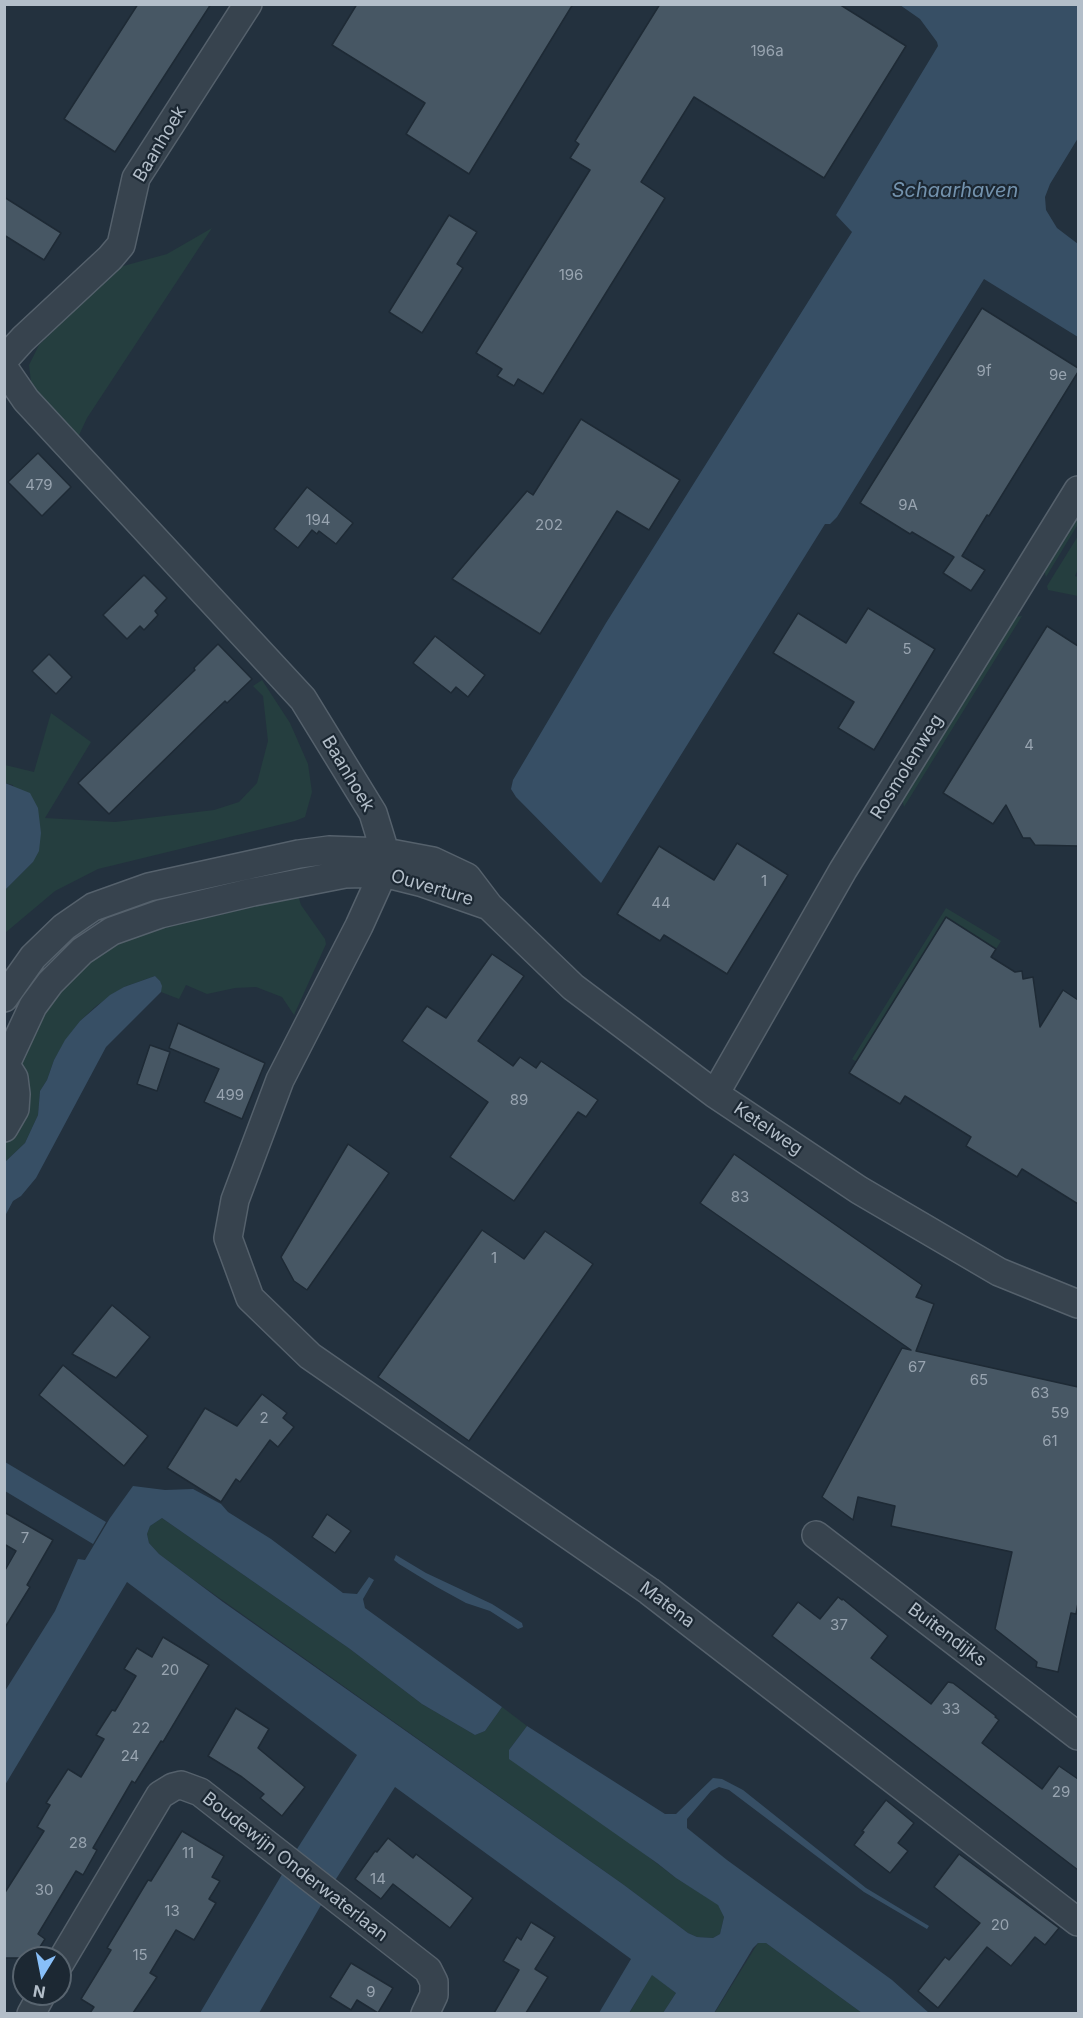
<!DOCTYPE html>
<html>
<head>
<meta charset="utf-8">
<style>
	body { margin:0 }
	#map { position:relative; width:1083px; height:2018px; overflow:hidden; background:#23313e; font-family:Inter,sans-serif }
	canvas { display:block }
	.frame { position:absolute; inset:0; border:6px solid #b3bec9; pointer-events:none }
	.north { position:absolute; left:12px; top:1946px; width:60px; height:60px; box-sizing:border-box; background:#1c2833; border:2px solid #58646f; border-radius:50%; rotate:190deg; font-size:16px; font-weight:700; line-height:24px; text-align:center; color:#b3bec9 }
	.north::after { content:''; display:block; margin:auto; width:21px; height:27px; background:#88bff9; clip-path:polygon(50% 0,100% 100%,50% 72%,0 100%) }
</style>
</head>
<body>
<div id="map">
<canvas width="1083" height="2018"></canvas>
<div class="frame"></div>
<div class="north">N</div>
</div>
<script>
const context = document.querySelector('canvas').getContext('2d');
context.lineJoin = 'round';
function fillPath(path, color) { context.fillStyle = color; context.fill(path, 'evenodd'); }
const poly = rows => new Path2D(rows.map(r => 'M' + r).join(''));
function stroke(path, color, width, dash) { context.strokeStyle = color; context.lineWidth = width; context.lineCap = dash ? 'butt' : 'round'; context.setLineDash(dash || []); context.stroke(path); }
function drawText(font, color, halo, rows, align = 'center') {
  context.font = font + ' Inter,sans-serif'; context.lineWidth = 4.5; context.setLineDash([]); context.textBaseline = 'middle'; context.strokeStyle = halo; context.fillStyle = color; for (const [text, x, y, turn = 0] of rows) {
    context.save(); context.translate(x, y); context.rotate((+turn || 0) * Math.PI / 180); context.textAlign = isNaN(turn) ? turn : align; if (halo) context.strokeText(text, 0, 0); context.fillText(text, 0, 0); context.restore();
  }
}
fillPath(poly([
	[212,228,87,418,73,448,32,390,29,365,39,345,107,279,116,268,167,254],
	[1078,511,1078,524,1046,577,1044,570],
	[1078,536,1078,569,1075,576,1078,577,1078,596,1048,590,1047,586],
	[1022,616,904,807,902,799,1014,617],
	[262,680,290,723,308,764,312,792,305,817,295,821,98,869,55,891,5,933,5,890,33,862,13,785,5,783,5,765,34,772,51,713,91,742,45,818,115,822,214,810,239,802,257,783,268,741,263,696,253,686],
	[297,892,301,905,325,939,326,944,294,1015,282,997,256,987,235,988,207,994,186,985,179,999,161,992,160,981,155,976,124,987,96,1006,80,1021,66,1040,54,1060,47,1080,40,1091,38,1115,25,1143,5,1162,5,1138,18,1064,25,1038,79,967,125,938,153,928],
	[946,908,1001,941,996,949,946,918,857,1062,852,1059],
	[162,1518,350,1649,422,1704,475,1735,485,1731,502,1707,527,1726,509,1750,676,1878,718,1904,724,1917,720,1934,713,1938,697,1937,688,1933,624,1885,194,1580,159,1554,149,1543,147,1534,150,1526],
	[758,1943,766,1943,862,2013,714,2014],
	[652,1974,676,1993,663,2013,629,2014]
]), '#253e3f');
fillPath(poly([
	[900,5,1078,5,1078,138,1050,184,1045,197,1046,210,1057,228,1078,244,1078,337,984,279,837,517,830,524,825,524,601,883,516,797,511,789,513,780,606,623,852,232,836,215,938,46,937,42,920,19],
	[5,783,30,793,38,808,41,833,39,851,33,862,5,890],
	[155,976,160,981,162,986,161,992,106,1047,36,1178,21,1196,13,1201,5,1216,5,1162,25,1143,38,1115,40,1091,47,1080,54,1060,65,1040,80,1021,110,995,124,987],
	[5,1462,106,1522,93,1544,5,1491],
	[133,1486,165,1490,193,1489,221,1504,228,1512,271,1539,343,1593,357,1594,369,1577,374,1580,363,1599,365,1608,502,1707,485,1731,475,1735,422,1704,350,1649,162,1518,150,1526,147,1534,149,1543,159,1554,223,1602,624,1885,688,1933,697,1937,713,1938,720,1934,724,1917,718,1905,676,1878,657,1863,509,1759,509,1750,527,1726,665,1814,676,1814,713,1778,722,1779,743,1790,866,1888,929,1926,927,1929,864,1892,729,1790,719,1787,711,1791,687,1819,687,1828,727,1860,892,1980,929,2013,862,2013,766,1943,758,1943,753,1948,714,2013,663,2013,676,1993,652,1975,629,2013,599,2013,631,1959,395,1787,336,1879,259,2013,200,2013,297,1849,357,1755,127,1582,5,1785,5,1691,55,1611,78,1559,85,1560,110,1518],
	[396,1555,426,1573,492,1604,522,1623,523,1627,518,1629,490,1611,466,1603,435,1586,399,1564,394,1560]
]), '#374f65');
const building = poly([
	[138,4,211,4,115,152,64,119,138,4],
	[357,4,573,4,469,174,406,134,425,103,332,45,357,4],
	[660,4,839,4,906,46,824,178,694,97,641,182,665,198,543,394,518,379,514,386,497,376,502,369,476,353,590,170,570,158,579,144,575,141,660,4],
	[4,197,61,233,44,260,4,235,4,197],
	[449,215,477,232,457,264,463,268,422,333,389,312,449,215],
	[982,308,1078,368,1078,372,989,516,987,515,962,556,985,570,971,591,943,573,954,557,912,532,910,534,860,503,982,308],
	[581,419,680,480,649,530,617,511,540,634,452,579,527,491,533,495,581,419],
	[38,453,71,487,42,516,8,482,38,453],
	[307,487,353,523,336,544,319,531,317,534,312,530,298,548,274,529,307,487],
	[144,575,167,598,155,611,158,615,144,630,140,626,127,639,103,615,144,575],
	[868,608,935,649,874,750,838,728,854,702,773,653,798,613,846,643,868,608],
	[1047,626,1078,646,1078,846,1035,845,1030,838,1023,838,1006,805,993,824,943,793,1047,626],
	[435,636,485,675,468,697,456,687,451,693,413,663,435,636],
	[218,644,252,679,227,703,225,701,202,723,109,814,78,783,195,670,194,668,218,644],
	[49,654,72,677,56,694,32,671,49,654],
	[737,843,788,875,727,974,664,935,660,941,617,914,659,846,714,880,737,843],
	[946,917,996,949,991,957,1015,972,1022,971,1023,979,1033,977,1040,1027,1063,990,1078,1000,1078,1204,1022,1169,1017,1177,966,1146,971,1137,905,1096,900,1104,849,1073,946,917],
	[492,954,524,976,478,1041,513,1066,520,1057,536,1068,541,1061,598,1100,586,1117,578,1112,514,1201,450,1157,488,1102,402,1041,427,1006,446,1018,492,954],
	[178,1023,265,1063,242,1119,204,1102,219,1069,169,1048,178,1023],
	[150,1045,170,1052,157,1091,137,1084,150,1045],
	[348,1144,389,1173,307,1290,294,1281,281,1257,348,1144],
	[734,1154,922,1285,916,1297,934,1304,916,1351,1078,1387,1078,1603,1076,1614,1071,1613,1058,1672,1036,1667,1037,1662,995,1629,1012,1552,891,1526,895,1506,858,1497,853,1520,822,1497,902,1348,911,1350,700,1203,734,1154],
	[482,1230,524,1259,545,1231,593,1264,469,1441,378,1377,482,1230],
	[112,1305,150,1337,116,1378,72,1354,112,1305],
	[63,1365,148,1436,124,1466,39,1395,63,1365],
	[262,1394,287,1413,283,1418,294,1427,278,1447,270,1440,240,1482,236,1479,221,1502,167,1468,205,1408,237,1426,262,1394],
	[4,1512,53,1540,27,1585,30,1587,4,1629,4,1572,16,1551,4,1544,4,1512],
	[327,1514,351,1531,335,1553,312,1537,327,1514],
	[838,1597,842,1600,843,1599,888,1636,871,1658,931,1704,948,1682,953,1683,996,1716,995,1717,999,1720,982,1743,1042,1789,1059,1766,1078,1779,1078,1870,772,1636,798,1602,820,1619,838,1597],
	[163,1637,209,1665,163,1742,161,1741,135,1783,132,1781,93,1848,97,1850,83,1875,76,1871,38,1934,45,1939,33,1958,4,1958,4,1894,44,1831,37,1827,50,1805,46,1803,68,1769,81,1777,104,1739,96,1735,112,1710,115,1711,136,1676,124,1669,137,1648,152,1657,163,1637],
	[236,1708,269,1729,258,1748,305,1787,282,1816,260,1798,264,1794,242,1777,208,1756,236,1708],
	[886,1800,914,1823,898,1843,908,1851,890,1873,854,1845,864,1832,862,1831,886,1800],
	[182,1831,224,1856,212,1877,220,1881,209,1899,216,1903,194,1940,176,1930,150,1973,157,1977,133,2013,90,2013,94,2007,81,1999,111,1950,107,1948,148,1880,151,1881,182,1831],
	[388,1838,413,1858,416,1854,473,1898,450,1928,393,1884,381,1899,355,1879,375,1851,377,1852,388,1838],
	[959,1854,1059,1928,1045,1945,1035,1937,1011,1966,987,1947,938,2008,918,1991,945,1957,949,1960,980,1923,934,1887,959,1854],
	[531,1922,555,1937,535,1969,548,1977,526,2013,494,2013,519,1970,503,1961,517,1937,521,1940,531,1922],
	[351,1963,393,1988,378,2013,357,2000,351,2010,330,1997,351,1963]
]);
fillPath(building, '#475764');
stroke(building, '#1e2a35', 1.5);
const minor = poly([
	[4,360,23,339,110,258,121,245,136,178,248,4],
	[4,368,26,400,303,699,373,813,385,852,383,873,359,926,280,1080,235,1200,228,1238,250,1298,310,1356,649,1591,1078,1922],
	[4,998,33,957,64,927,93,907,149,887,299,854,329,850,385,852,433,861,467,877,489,906,573,987,715,1094,859,1190,999,1272,1078,1304],
	[4,1062,14,1078,16,1094,15,1109,4,1128],
	[6,1064,33,1006,50,983,82,951,112,931,160,914,253,892,345,874,383,873,423,883,489,906],
	[715,1094,843,870,1078,490],
	[816,1535,1078,1736],
	[60,1963,160,1795,173,1787,181,1785,200,1792,428,1970,434,1982,434,1995,425,2014],
	[31,2014,42,1994]
]);
stroke(minor, '#55616c', 30);
stroke(minor, '#37434e', 27);
drawText('15px', '#98a4b0', null, [
	["196a",767,51],
	["196",571,275],
	["9f",984,371],
	["9e",1058,375],
	["479",39,485],
	["9A",908,505],
	["194",318,520],
	["202",549,525],
	["5",907,649],
	["4",1029,745],
	["1",764,881],
	["44",661,903],
	["499",230,1095],
	["89",519,1100],
	["83",740,1197],
	["1",494,1258],
	["67",917,1367],
	["65",979,1380],
	["63",1040,1393],
	["59",1060,1413],
	["2",264,1418],
	["61",1050,1441],
	["7",25,1538],
	["37",839,1625],
	["20",170,1670],
	["33",951,1709],
	["22",141,1728],
	["24",130,1756],
	["29",1061,1792],
	["28",78,1843],
	["11",188,1853],
	["14",378,1879],
	["30",44,1890],
	["13",172,1911],
	["20",1000,1925],
	["15",140,1955],
	["9",371,1992]
]);
drawText('18px', '#b3bec9', '#1c2833', [
	["Baanhoek",160,144,-59],
	["Rosmolenweg",907,767,-58],
	["Baanhoek",348,774,59],
	["Ouverture",432,888,17],
	["Ketelweg",768,1129,34],
	["Matena",667,1605,37],
	["Buitendijks",947,1635,37],
	["Boudewijn Onderwaterlaan",295,1867,38]
]);
drawText('italic 20px', '#7392ad', '#1c2833', [
	["Schaarhaven",955,191]
]);
</script>
</body>
</html>
